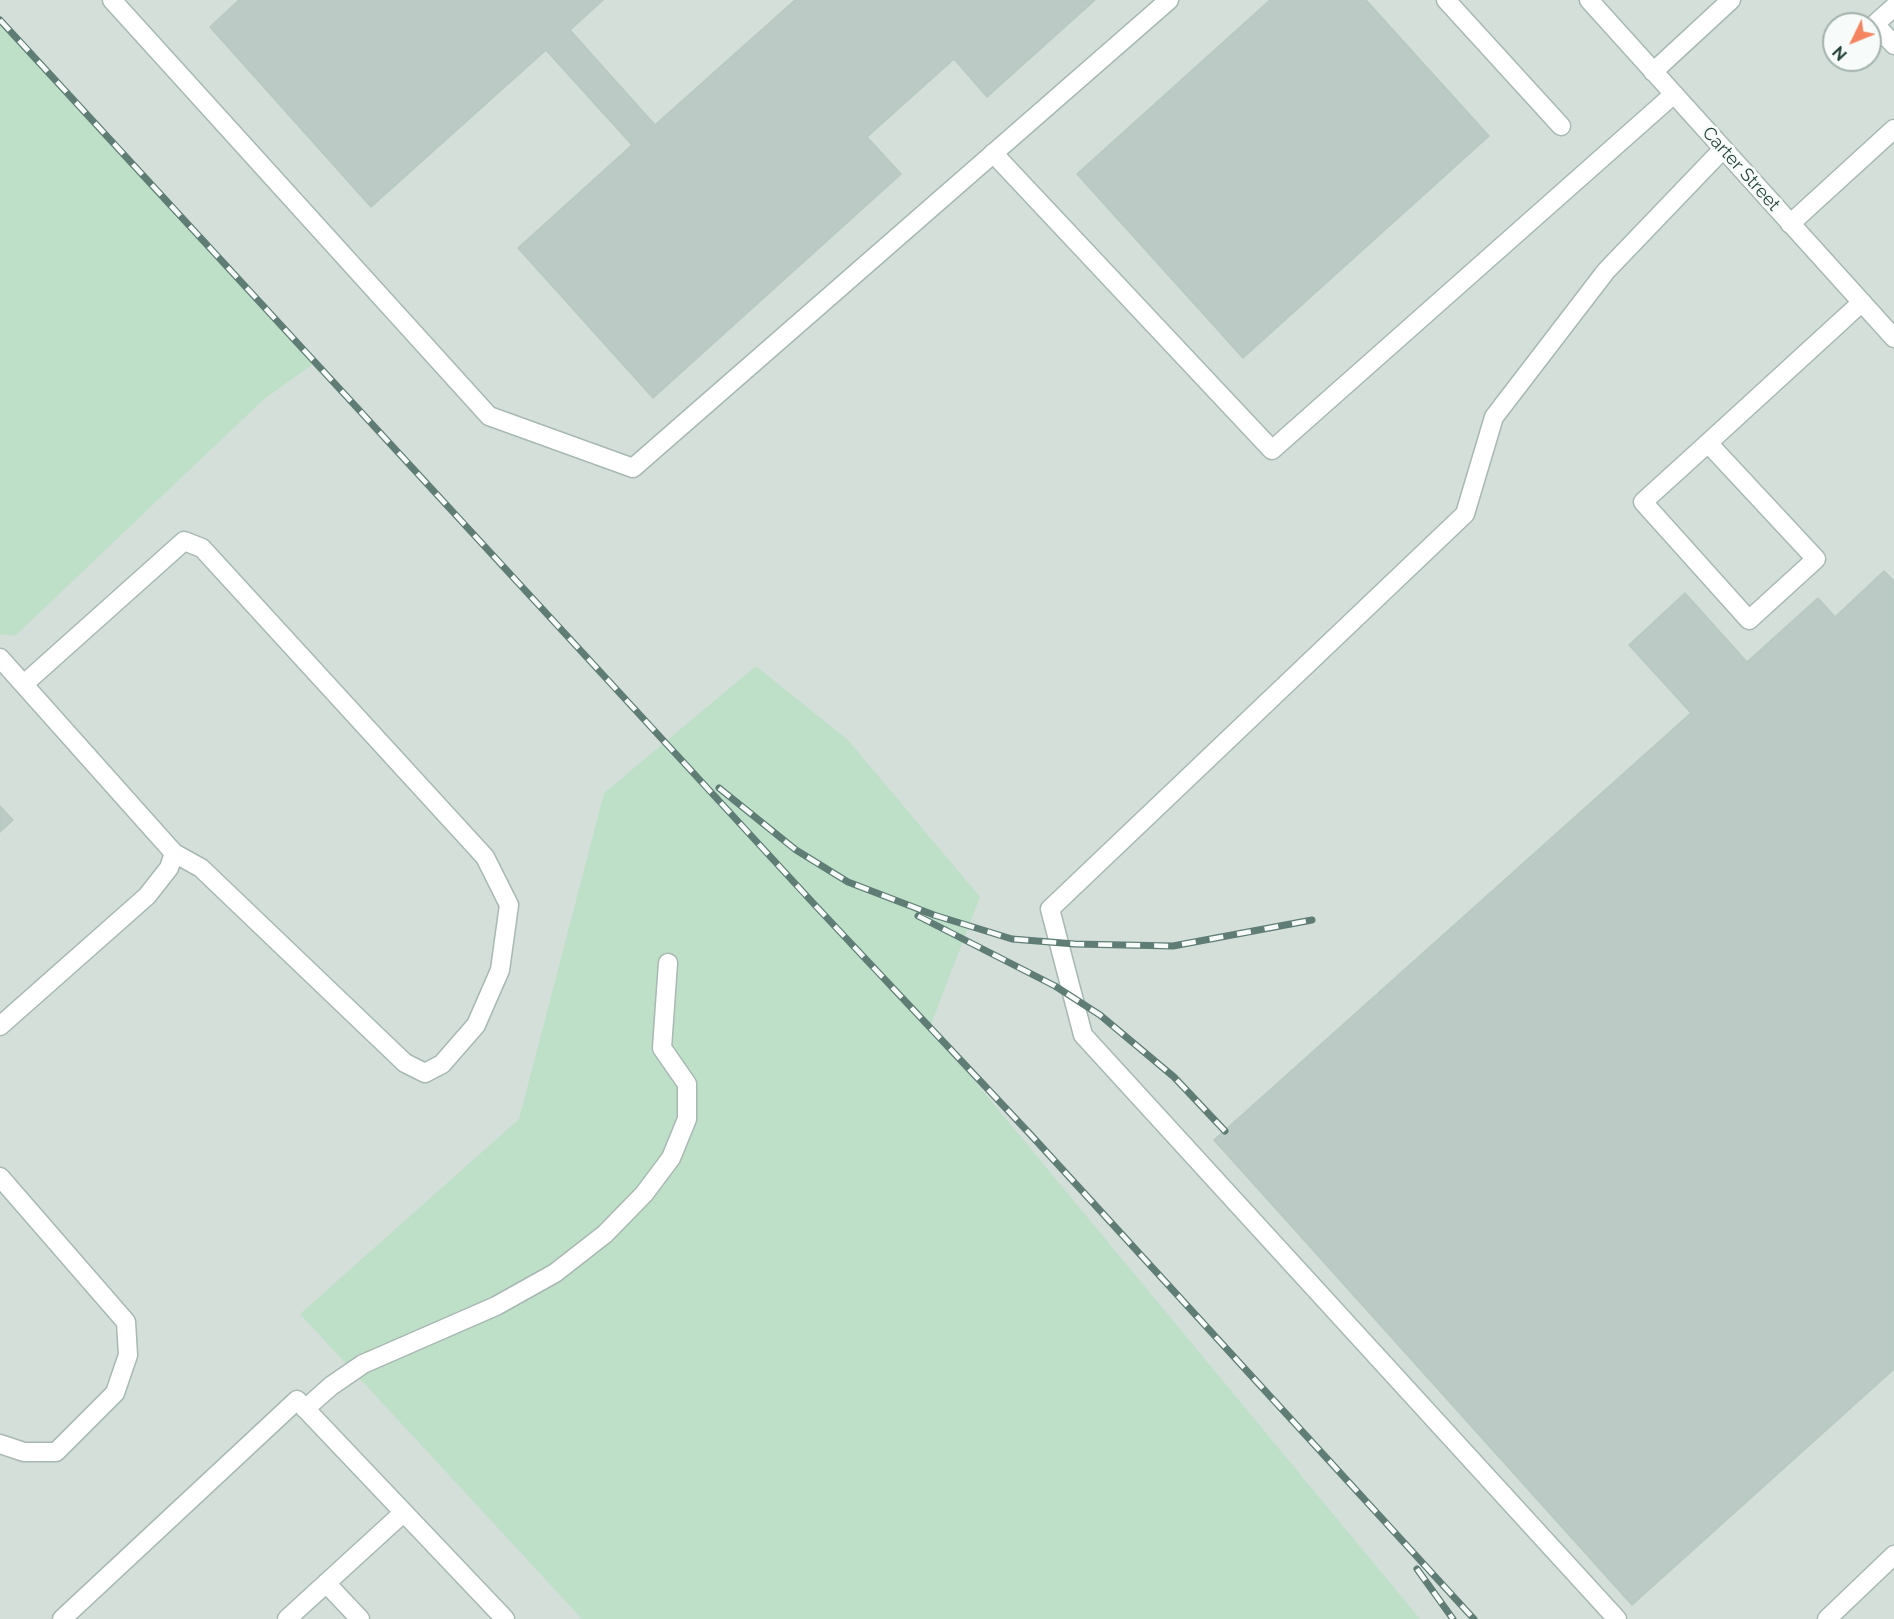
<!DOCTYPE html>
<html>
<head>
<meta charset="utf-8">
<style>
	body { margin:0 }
	#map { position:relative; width:1894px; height:1619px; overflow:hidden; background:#e6efeb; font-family:Raleway,sans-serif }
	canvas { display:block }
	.north { position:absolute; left:1822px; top:12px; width:60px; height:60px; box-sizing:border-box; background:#f7fbf9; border:2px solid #a3b1ad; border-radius:50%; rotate:227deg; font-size:16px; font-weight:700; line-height:24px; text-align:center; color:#24423a }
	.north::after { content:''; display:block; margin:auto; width:21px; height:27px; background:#f4845f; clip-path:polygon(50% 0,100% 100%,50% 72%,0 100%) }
</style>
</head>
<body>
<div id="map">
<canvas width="1894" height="1619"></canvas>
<div class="north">N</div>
</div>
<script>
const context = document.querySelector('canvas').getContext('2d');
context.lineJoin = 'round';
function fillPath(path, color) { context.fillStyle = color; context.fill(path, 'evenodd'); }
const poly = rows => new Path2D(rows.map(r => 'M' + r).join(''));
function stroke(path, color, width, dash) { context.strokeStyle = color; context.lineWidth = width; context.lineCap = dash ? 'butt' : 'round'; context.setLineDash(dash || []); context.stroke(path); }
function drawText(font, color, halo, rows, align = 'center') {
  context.font = font + ' Raleway,sans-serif'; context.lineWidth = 6; context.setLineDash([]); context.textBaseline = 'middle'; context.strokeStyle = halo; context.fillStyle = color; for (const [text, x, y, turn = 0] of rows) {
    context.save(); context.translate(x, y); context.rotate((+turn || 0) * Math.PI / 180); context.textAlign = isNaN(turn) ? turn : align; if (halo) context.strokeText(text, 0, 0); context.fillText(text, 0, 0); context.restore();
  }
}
fillPath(poly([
	[0,0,1894,0,1894,1619,0,1619],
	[1834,24,1870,24,1870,60,1834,60]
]), '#d4dfda');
fillPath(poly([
	[0,20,316,362,263,400,15,636,0,634],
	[756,666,848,740,980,897,930,1027,1420,1619,582,1619,300,1314,519,1119,604,793]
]), '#bfe0c8');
const building = poly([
	[239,0,603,0,570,30,655,125,795,0,1095,0,987,97,954,59,867,137,901,174,653,398,518,248,632,145,546,50,371,207,210,27,239,0],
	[1270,0,1366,0,1489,136,1243,358,1077,174,1270,0],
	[1884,571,1894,581,1894,1369,1632,1605,1214,1140,1691,713,1629,645,1685,593,1747,662,1818,598,1835,617,1884,571],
	[0,806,13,820,0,832,0,806]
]);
fillPath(building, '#bbcac4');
stroke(building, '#b8c9c2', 1.5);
const minor = poly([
	[112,0,489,416,633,468,1169,0],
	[1446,0,1561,126],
	[1589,0,1894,338],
	[1894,7,1875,24,1894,45],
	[1653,72,1731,0],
	[993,153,1272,450,1674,94],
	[1790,224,1894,129],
	[1708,443,1816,559,1749,620,1643,502,1708,443,1837,325,1862,302],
	[0,658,174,853,169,868,147,896,0,1026],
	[24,684,184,541,202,548,485,857,509,905,500,970,476,1025,442,1064,425,1073,405,1063,201,868,174,853],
	[0,1177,126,1322,128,1355,115,1393,56,1452,24,1452,0,1444],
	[305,1409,331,1386,363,1364,496,1306,555,1273,605,1234,644,1194,671,1158,687,1119,687,1084,662,1048,668,963],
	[326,1583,360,1619],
	[62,1619,297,1400,505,1619],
	[287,1619,403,1513],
	[1617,1619,1083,1035,1050,909,1465,514,1494,417,1606,271,1723,149],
	[1827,1619,1894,1555]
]);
stroke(minor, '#a8b8b2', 21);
stroke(minor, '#fff', 18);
const rail = poly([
	[0,20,814,904,1030,1134,1474,1619],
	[719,788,796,850,848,882,934,915,1012,939,1075,944,1173,946,1312,920],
	[918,916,1055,986,1100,1015,1174,1077,1225,1131],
	[1417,1569,1453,1619]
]);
stroke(rail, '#5f7d75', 7);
stroke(rail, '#f7fbf9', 4.5, [14]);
drawText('18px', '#24423a', '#f7fbf9', [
	["Carter Street",1741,169,48]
]);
</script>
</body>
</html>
